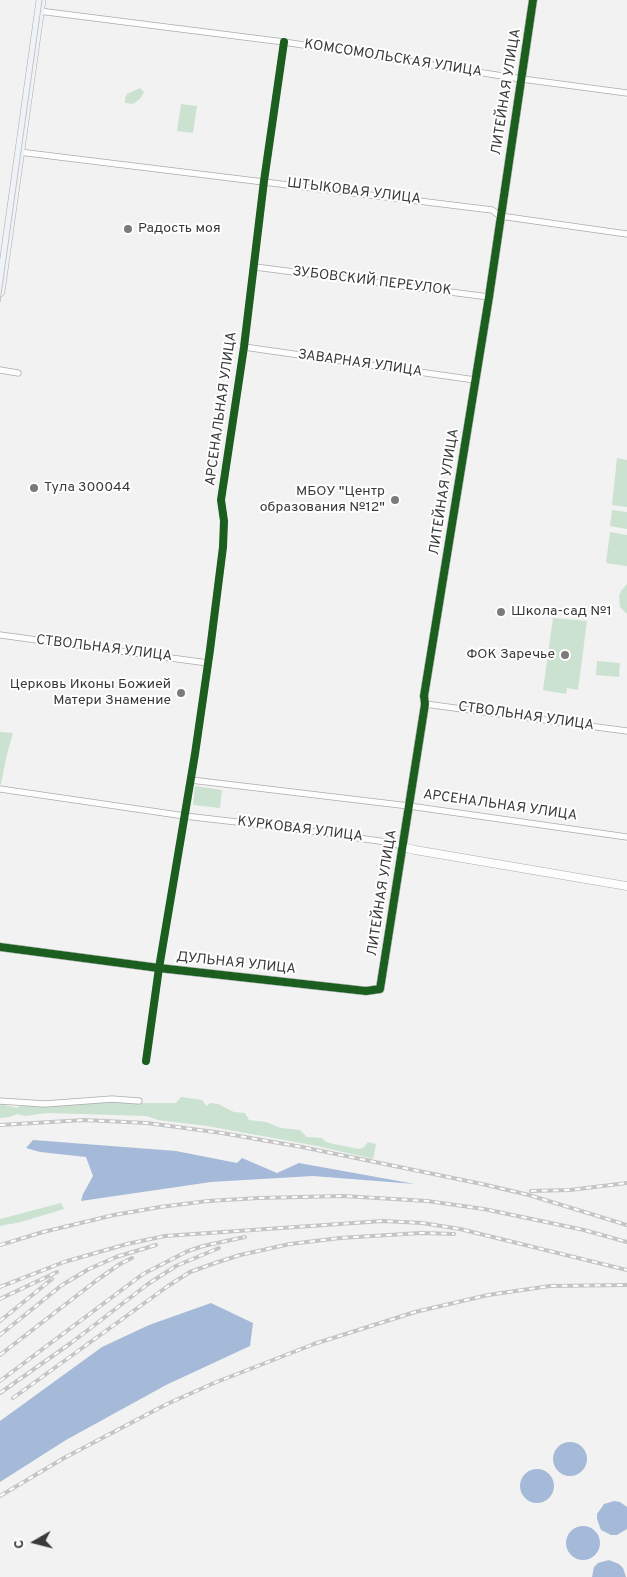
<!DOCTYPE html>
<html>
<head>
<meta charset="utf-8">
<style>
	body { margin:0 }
	#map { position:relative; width:627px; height:1577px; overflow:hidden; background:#f2f2f3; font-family:Overpass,sans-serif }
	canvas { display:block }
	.north { position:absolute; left:10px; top:1517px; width:50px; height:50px; -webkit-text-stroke:4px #fff; paint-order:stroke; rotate:262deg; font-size:14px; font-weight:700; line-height:20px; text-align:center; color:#39393a }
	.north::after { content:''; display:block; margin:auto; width:18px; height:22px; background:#39393a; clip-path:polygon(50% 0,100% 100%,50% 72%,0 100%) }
</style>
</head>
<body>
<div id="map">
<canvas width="627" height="1577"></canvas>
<div class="north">С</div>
</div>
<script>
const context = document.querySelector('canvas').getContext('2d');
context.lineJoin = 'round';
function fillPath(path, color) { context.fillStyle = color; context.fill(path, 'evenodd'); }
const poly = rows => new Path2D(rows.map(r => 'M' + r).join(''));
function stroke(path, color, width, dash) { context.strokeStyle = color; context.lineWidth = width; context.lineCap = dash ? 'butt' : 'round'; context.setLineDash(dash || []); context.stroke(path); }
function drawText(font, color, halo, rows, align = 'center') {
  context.font = font + ' Overpass,sans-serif'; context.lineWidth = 4; context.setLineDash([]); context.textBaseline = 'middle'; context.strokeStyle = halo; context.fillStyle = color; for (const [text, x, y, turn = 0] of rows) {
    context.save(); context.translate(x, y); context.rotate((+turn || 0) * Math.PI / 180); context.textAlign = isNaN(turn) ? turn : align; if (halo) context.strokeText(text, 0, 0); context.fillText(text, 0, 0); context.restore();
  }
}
fillPath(poly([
	[140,88,144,92,140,99,133,104,125,103,125,98,127,94],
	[181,104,197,106,193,133,177,131],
	[617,458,627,460,627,507,612,505],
	[612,510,627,512,627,529,610,526],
	[610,532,627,535,627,566,606,563],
	[627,584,627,614,620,607,619,596,621,591],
	[553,618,587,621,578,690,567,688,566,694,543,690],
	[597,661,620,663,619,677,596,675],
	[0,732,13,733,7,754,1,784,0,784],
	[195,786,222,790,220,808,193,805],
	[181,1097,202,1100,206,1106,211,1103,218,1104,234,1112,245,1113,249,1120,266,1122,281,1128,300,1130,307,1137,322,1138,326,1142,334,1144,359,1149,364,1147,368,1142,376,1144,373,1159,317,1146,207,1126,158,1120,147,1116,47,1113,25,1116,17,1114,10,1117,0,1118,0,1104,17,1108,24,1104,112,1101,141,1103,176,1103],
	[61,1203,64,1209,21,1222,0,1226,0,1219]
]), '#cbe2d0');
fillPath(poly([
	[33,1140,176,1151,237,1163,242,1158,277,1173,299,1163,415,1184,313,1176,211,1182,81,1201,83,1194,93,1176,86,1157,40,1152,26,1148],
	[211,1303,253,1323,250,1346,166,1385,66,1440,0,1482,0,1421,102,1347,149,1325],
	'553 1459a17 17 0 1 1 34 0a17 17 0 1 1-34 0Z',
	'520 1486a17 17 0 1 1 34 0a17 17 0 1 1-34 0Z',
	[614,1501,620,1502,627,1507,627,1529,617,1535,611,1535,601,1530,597,1519,597,1514,604,1504],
	'566 1543a17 17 0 1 1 34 0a17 17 0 1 1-34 0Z',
	[609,1560,619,1564,623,1568,626,1577,592,1577,594,1567,598,1563]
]), '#a5bad8');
const minor = poly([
	[39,11,284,42,522,79,627,93],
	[19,152,492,210,500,216,627,234],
	[255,267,489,297],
	[244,347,475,380],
	[0,370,18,373],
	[0,635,208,663],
	[425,704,627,731],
	[191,780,409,806,627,837],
	[0,789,185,816,289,828,393,843,403,847],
	[146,1061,159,968,195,754,210,650,223,547,224,521,221,500,244,347,264,181,284,42],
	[0,1101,45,1104,112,1099,139,1101]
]);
const tertiary = poly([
	[403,847,415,850,627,886],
	[0,947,159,968,366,991,380,989,425,704,424,696,489,297,533,0]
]);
const secondary = poly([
	[0,292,41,0]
]);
stroke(minor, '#acacad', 7);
stroke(tertiary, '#acacad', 9);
stroke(secondary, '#acacad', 10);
stroke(minor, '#fdfdfd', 5.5);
stroke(tertiary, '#fdfdfd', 8);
stroke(secondary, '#eff2f6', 9);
stroke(poly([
	[0,302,42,0]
]), '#c5c5c6', 1);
const rail = poly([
	[0,1125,84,1120,147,1123,222,1133,302,1147,482,1184,529,1195,627,1225],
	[531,1191,570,1190,627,1183],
	[0,1245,43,1232,114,1215,160,1207,208,1201,259,1198,343,1196,427,1201,484,1209,584,1230,627,1242],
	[0,1287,64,1262,127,1244,165,1236,383,1221,422,1223,460,1229,627,1270],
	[0,1299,57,1272],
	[0,1321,52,1279],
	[0,1335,62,1285,89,1269,116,1257,156,1245],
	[0,1355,97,1280,120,1264,132,1258],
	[0,1381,143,1274,188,1251,203,1246,245,1237],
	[0,1393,71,1343,148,1284,176,1266,219,1248],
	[13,1398,168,1286,190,1272,215,1263,240,1255,290,1244,340,1238,421,1233,454,1234],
	[0,1496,64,1458,167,1404,214,1383,314,1344,415,1312,488,1295,550,1286,627,1285]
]);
stroke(rail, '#c5c5c6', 4);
stroke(rail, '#fff', 2, [5.5]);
stroke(poly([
	[0,947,159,968,366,991,380,989,425,704,424,696,489,297,533,0],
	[146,1061,159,968,195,754,210,650,223,547,224,521,221,500,244,347,264,181,284,42]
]), '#1b5e20', 8);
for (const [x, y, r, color] of [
	[128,229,5,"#7a7a7b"],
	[34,488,5,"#7a7a7b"],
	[395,500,5,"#7a7a7b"],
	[501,612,5,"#7a7a7b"],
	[565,655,5,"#7a7a7b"],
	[181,693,5,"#7a7a7b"]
]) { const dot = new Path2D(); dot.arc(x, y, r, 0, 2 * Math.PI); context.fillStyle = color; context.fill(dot); stroke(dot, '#fff', 2); }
drawText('14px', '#39393a', '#fff', [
	["КОМСОМОЛЬСКАЯ УЛИЦА",393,59,9],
	["ЛИТЕЙНАЯ УЛИЦА",507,92,-81],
	["ШТЫКОВАЯ УЛИЦА",354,192,7],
	["ЗУБОВСКИЙ ПЕРЕУЛОК",372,282,7],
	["ЗАВАРНАЯ УЛИЦА",360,364,8],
	["АРСЕНАЛЬНАЯ УЛИЦА",222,409,-82],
	["ЛИТЕЙНАЯ УЛИЦА",445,492,-81],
	["СТВОЛЬНАЯ УЛИЦА",104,649,7],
	["СТВОЛЬНАЯ УЛИЦА",526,717,8],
	["АРСЕНАЛЬНАЯ УЛИЦА",500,806,8],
	["КУРКОВАЯ УЛИЦА",300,830,7],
	["ЛИТЕЙНАЯ УЛИЦА",383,893,-81],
	["ДУЛЬНАЯ УЛИЦА",236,964,6]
]);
drawText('14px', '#39393a', '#fff', [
	["Радость моя",138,229],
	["Тула 300044",44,488],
	["МБОУ \"Центр",385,492,"right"],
	["образования №12\"",385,508,"right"],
	["Школа-сад №1",511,612],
	["ФОК Заречье",555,655,"right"],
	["Церковь Иконы Божией",171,685,"right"],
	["Матери Знамение",171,701,"right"]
], 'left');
</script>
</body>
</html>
